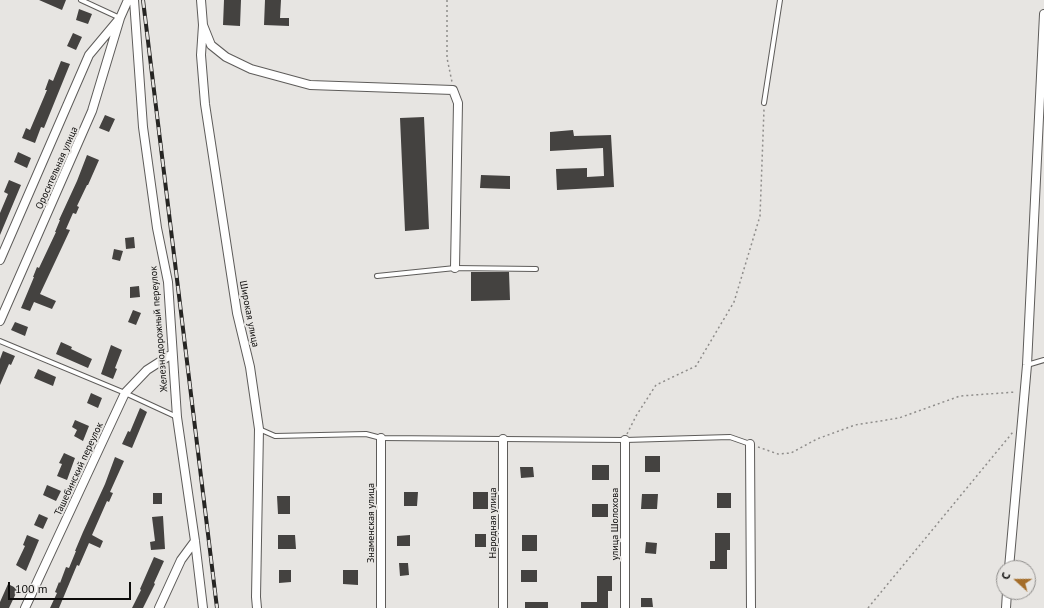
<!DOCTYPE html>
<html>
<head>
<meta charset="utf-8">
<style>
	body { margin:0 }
	#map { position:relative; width:1044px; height:608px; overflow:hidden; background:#e7e5e2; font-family:"PT Sans",sans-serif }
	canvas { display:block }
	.north { position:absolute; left:996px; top:560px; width:40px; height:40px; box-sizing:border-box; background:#e7e5e2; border:1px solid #908e8c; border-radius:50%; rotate:291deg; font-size:11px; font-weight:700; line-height:16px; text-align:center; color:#0d0c0b }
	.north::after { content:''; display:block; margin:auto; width:14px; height:18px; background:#a46d29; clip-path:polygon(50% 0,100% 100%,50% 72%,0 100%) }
	.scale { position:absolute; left:8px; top:582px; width:123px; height:18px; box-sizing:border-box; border:2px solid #0d0c0b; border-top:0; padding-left:5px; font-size:12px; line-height:14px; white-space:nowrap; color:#0d0c0b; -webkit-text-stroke:3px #e7e5e2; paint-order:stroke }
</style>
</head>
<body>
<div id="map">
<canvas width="1044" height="608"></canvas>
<div class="north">С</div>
<div class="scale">100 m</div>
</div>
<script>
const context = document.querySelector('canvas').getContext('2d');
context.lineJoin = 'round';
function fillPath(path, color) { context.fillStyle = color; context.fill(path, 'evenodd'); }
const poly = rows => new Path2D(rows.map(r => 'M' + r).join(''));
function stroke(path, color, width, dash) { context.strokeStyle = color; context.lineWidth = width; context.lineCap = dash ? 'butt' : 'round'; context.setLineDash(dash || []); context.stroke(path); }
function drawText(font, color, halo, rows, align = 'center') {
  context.font = font + ' "PT Sans",sans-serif'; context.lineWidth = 4; context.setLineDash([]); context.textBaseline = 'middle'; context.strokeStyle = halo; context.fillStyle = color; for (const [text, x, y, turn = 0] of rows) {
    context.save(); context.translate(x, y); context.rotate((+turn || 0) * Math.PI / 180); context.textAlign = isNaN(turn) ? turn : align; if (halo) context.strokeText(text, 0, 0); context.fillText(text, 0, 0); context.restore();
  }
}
fillPath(poly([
	[39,0,66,0,62,10],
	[224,0,241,0,240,26,223,25],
	[265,0,281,0,280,18,289,18,289,26,264,25],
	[79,9,92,14,88,24,76,20],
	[73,33,82,37,76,50,67,46],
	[61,61,70,64,44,128,41,127,35,143,22,138,26,128,30,130,47,90,45,90,49,79,53,81],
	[105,115,115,119,109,132,99,128],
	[424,117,429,229,405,231,400,118],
	[573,130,574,136,611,135,614,187,557,190,556,169,587,168,587,177,604,176,603,148,550,151,550,132],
	[18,152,31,158,27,168,14,162],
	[87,155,99,160,88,185,87,185,77,206,79,207,76,214,73,213,66,229,70,230,40,294,56,301,52,309,34,302,30,311,21,308,34,277,33,277,37,267,39,268,56,232,55,232,60,220,59,220,77,181],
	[481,175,510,176,510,189,480,188],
	[9,180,21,185,0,235,0,213,8,194,4,192],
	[134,237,135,248,126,249,125,238],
	[114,249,123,251,120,261,112,259],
	[471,272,509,272,510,300,471,301],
	[139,286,140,297,130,298,130,287],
	[133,310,141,313,136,325,128,322],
	[15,322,28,327,25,336,11,330],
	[61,342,72,347,71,349,92,359,88,368,56,354],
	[111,345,122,350,115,368,117,369,113,379,101,374],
	[3,351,15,356,11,365,9,364,0,385,0,359],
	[38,369,56,377,53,386,34,378],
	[91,393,102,398,98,408,87,403],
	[140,408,147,412,132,448,122,444,128,431,130,432],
	[75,420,89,426,83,441,74,436,77,430,72,427],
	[64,453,75,458,67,480,57,476,62,464,59,463],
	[645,456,660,456,660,472,645,472],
	[115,457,124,461,110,492,113,493,109,502,107,501,92,535,103,541,100,548,89,543,79,566,77,565,59,608,50,608,57,593,55,592,59,582,60,583,66,567,69,568,76,551,75,551,83,532,105,484],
	[592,465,609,465,609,480,592,480],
	[520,467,533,467,534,477,521,478],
	[47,485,61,491,56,501,43,495],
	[404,492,418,492,417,506,404,506],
	[473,492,488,492,488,509,473,509],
	[153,493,162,493,162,504,153,504],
	[717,493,731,493,731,508,717,508],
	[642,494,658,494,657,509,641,509],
	[277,496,290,496,290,514,278,514],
	[592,504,608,504,608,517,592,517],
	[39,514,48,518,43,529,34,525],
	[163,516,165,549,151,550,150,542,155,541,152,517],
	[715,533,730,533,730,550,727,550,727,569,710,569,710,561,715,561],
	[475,534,486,534,486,547,475,547],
	[27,535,39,540,26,571,16,565,25,546,23,545],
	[278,535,295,535,296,549,278,549],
	[410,535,410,546,397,546,397,536],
	[522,535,537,535,537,551,522,551],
	[646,542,657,543,656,554,645,553],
	[154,557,164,561,154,583,155,584,143,608,132,608,141,590,140,589],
	[399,563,408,563,409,575,400,576],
	[279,570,291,570,291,582,279,583],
	[343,570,358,570,358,585,343,584],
	[521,570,537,570,537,582,521,582],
	[597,576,612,576,612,591,608,591,608,608,581,608,581,602,597,602],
	[8,584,18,589,9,608,0,608,0,602],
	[641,598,652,598,653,607,641,607],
	[525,602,548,602,548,608,525,608]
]), '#444240');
const lane = poly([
	[81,0,120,18],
	[764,103,780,0],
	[377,276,455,268,536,269],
	[0,341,125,393,177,417],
	[1027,365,1044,360],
	[259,429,275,436,366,434,381,438,625,440,730,437,750,444]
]);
const street = poly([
	[134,0,143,127,157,228,168,282,177,417,195,541,203,608],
	[201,0,203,25,211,45,226,57,251,69,310,85,453,90,458,103,455,268],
	[203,25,201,55,205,104,237,313,250,367,259,429,256,597,257,608],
	[0,260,89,55,120,18,128,0],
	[0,321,92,111,120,18],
	[625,440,625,608],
	[750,444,751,608],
	[1009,568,1027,365,1044,14],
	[25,608,125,393,147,370,172,354],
	[159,608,181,560,195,541],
	[381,608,381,438],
	[503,608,503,439],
	[1006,608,1007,592]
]);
stroke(lane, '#5e5c5a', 6);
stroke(street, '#5e5c5a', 10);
stroke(poly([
	[447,0,447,58,452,82],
	[627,434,636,416,656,385,696,366,734,302,760,216,764,109],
	[758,447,778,454,791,453,817,439,855,425,899,418,960,396,1016,392],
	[868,608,1013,432]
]), '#8f8d8b', 1.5, [2, 3]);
stroke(lane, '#fff', 4);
stroke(street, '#fff', 8);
const rail = poly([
	[143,0,217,608]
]);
stroke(rail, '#262523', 4);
stroke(rail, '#e7e5e2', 2.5, [8]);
drawText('10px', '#0d0c0b', '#e7e5e2', [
	["Оросительная улица",57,168,-66],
	["Широкая улица",249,314,79],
	["Железнодорожный переулок",159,329,-95],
	["Ташебинский переулок",79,469,-65],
	["Знаменская улица",371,523,-90],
	["Народная улица",493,523,-90],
	["улица Шолохова",615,524,-90]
]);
</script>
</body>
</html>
